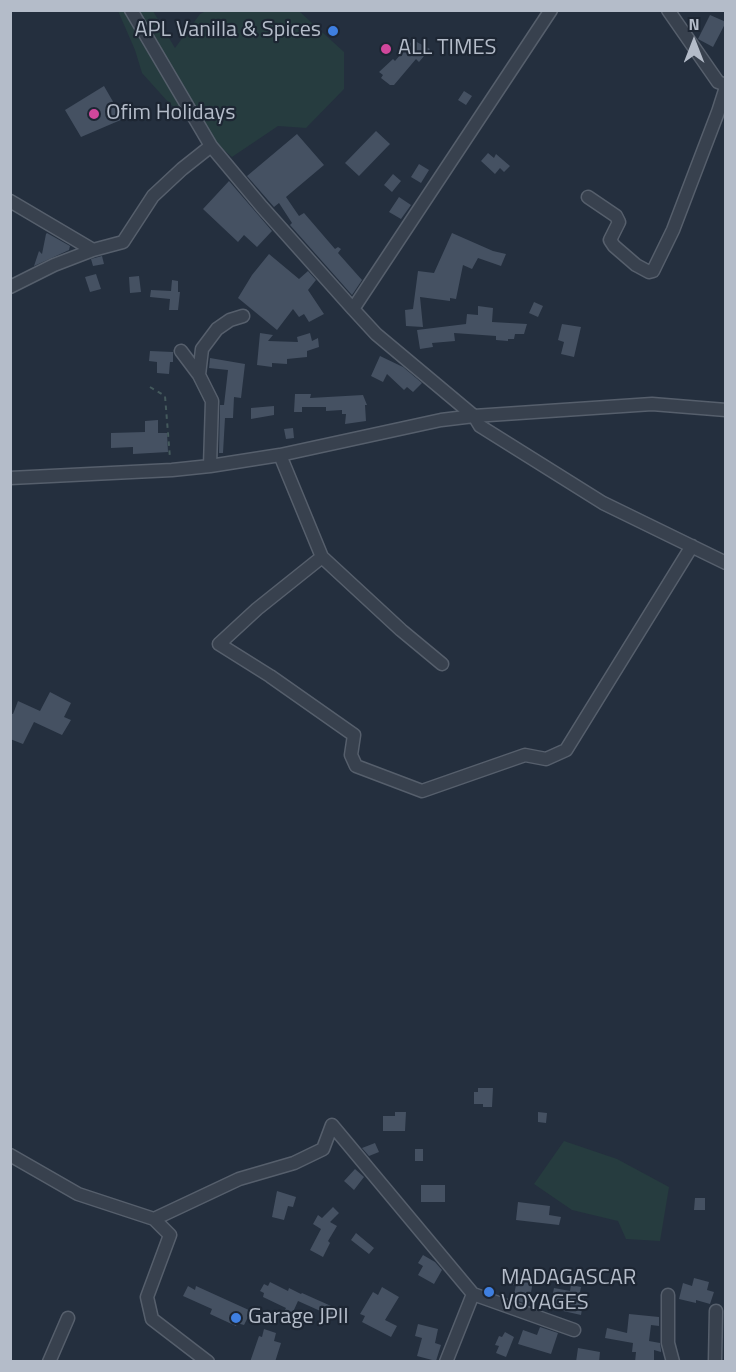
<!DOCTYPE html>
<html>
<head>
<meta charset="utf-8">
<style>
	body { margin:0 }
	#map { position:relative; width:736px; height:1372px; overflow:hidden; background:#242f3e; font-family:"Titillium Web",sans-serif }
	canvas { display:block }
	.frame { position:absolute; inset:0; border:12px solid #b4bcc9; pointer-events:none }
	.north { position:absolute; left:664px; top:12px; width:60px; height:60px; -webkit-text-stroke:4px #1d2633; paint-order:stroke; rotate:0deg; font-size:16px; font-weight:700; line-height:24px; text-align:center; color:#b4bcc9 }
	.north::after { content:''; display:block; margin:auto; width:21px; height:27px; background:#b4bcc9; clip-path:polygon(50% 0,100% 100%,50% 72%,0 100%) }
</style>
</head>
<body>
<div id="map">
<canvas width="736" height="1372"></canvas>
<div class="frame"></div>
<div class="north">N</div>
</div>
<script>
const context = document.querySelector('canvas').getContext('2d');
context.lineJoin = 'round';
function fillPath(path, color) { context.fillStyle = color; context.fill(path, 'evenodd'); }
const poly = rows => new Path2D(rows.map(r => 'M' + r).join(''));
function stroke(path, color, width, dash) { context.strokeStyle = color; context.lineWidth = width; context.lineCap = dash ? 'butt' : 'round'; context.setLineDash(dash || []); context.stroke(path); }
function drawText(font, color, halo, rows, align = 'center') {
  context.font = font + ' "Titillium Web",sans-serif'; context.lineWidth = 4.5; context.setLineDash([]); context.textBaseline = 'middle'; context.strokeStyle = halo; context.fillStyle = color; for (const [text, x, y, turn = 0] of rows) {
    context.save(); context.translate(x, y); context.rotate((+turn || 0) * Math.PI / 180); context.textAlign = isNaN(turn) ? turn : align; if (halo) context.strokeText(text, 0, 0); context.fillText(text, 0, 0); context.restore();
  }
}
fillPath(poly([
	[118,11,153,11,175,48,200,14,206,11,295,11,300,12,344,52,344,89,306,128,278,126,232,157,169,103,142,73,135,50],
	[564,1141,617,1159,669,1187,660,1241,626,1239,618,1221,572,1210,534,1184]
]), '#263c3f');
fillPath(poly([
	[710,15,726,22,713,47,698,39],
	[413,40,430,49,419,62,416,59,394,85,390,85,381,78,383,75,379,72,393,59,395,61],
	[104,86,123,119,81,137,65,110],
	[464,91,472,96,466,105,458,100],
	[376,131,390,144,359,176,345,163],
	[297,134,324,165,286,197,299,216,304,213,335,249,338,247,341,249,338,253,362,280,352,295,290,225,292,223,279,203,274,207,247,176],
	[488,153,494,158,496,154,510,166,504,172,500,168,495,174,481,161],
	[419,164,429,170,421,183,411,177],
	[393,174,401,181,392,192,384,185],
	[229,181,272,231,257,247,244,235,238,242,203,209],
	[399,197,411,205,401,219,389,212],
	[47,233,70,246,69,250,34,266,39,251,42,254,46,234],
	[452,233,493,251,506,254,501,266,478,258,472,269,463,265,456,299,450,298,450,301,420,297,423,327,406,326,405,310,413,309,418,271,434,273],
	[269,254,299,279,308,271,316,280,308,290,324,314,309,322,304,314,299,317,293,309,277,330,238,298,252,275],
	[102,256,104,264,93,266,91,259],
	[96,274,101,289,90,292,85,277],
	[139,276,141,292,130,293,129,277],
	[172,280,178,281,178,292,180,292,178,310,169,310,170,299,150,297,151,290,171,291],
	[534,302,543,306,538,317,529,313],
	[478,306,493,308,492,322,527,324,524,334,515,334,514,339,508,339,508,341,496,340,496,336,454,333,455,341,432,343,433,347,420,349,417,330,466,324,467,314,478,315],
	[562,324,581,327,574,357,561,354,564,342,558,340],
	[260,333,273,335,268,341,298,342,297,337,310,333,312,341,318,338,319,347,307,351,307,357,287,359,287,364,272,363,272,367,257,365],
	[150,351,173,352,173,362,170,362,169,374,157,373,157,362,149,361],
	[380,356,403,367,422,383,413,392,407,387,404,390,387,374,383,382,371,376],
	[210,358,245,364,241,398,234,397,233,418,225,418,223,453,219,453,220,405,224,405,228,370,209,368],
	[295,394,311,394,310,398,363,395,367,405,365,405,366,421,345,424,346,414,342,414,342,410,326,411,326,407,302,407,302,412,294,412],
	[274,406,274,415,251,419,251,408],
	[158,420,158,433,167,433,168,452,133,454,133,447,111,448,111,433,145,432,145,421],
	[293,428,294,438,286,439,284,429],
	[50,692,71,703,64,717,71,720,62,735,34,722,23,744,10,739,10,713,13,714,18,701,40,711],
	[478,1088,493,1088,492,1107,483,1107,483,1104,474,1104,474,1092,478,1092],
	[395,1112,406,1112,405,1131,383,1131,383,1116,395,1116],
	[538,1112,547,1113,546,1123,538,1122],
	[375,1143,379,1152,369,1156,362,1148],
	[415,1149,423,1149,423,1161,415,1161],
	[355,1169,364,1177,354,1190,344,1181],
	[421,1185,445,1185,445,1202,421,1202],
	[277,1191,296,1197,293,1207,288,1206,284,1220,272,1217],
	[695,1198,705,1198,705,1210,694,1210],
	[518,1202,550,1206,549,1215,561,1217,559,1225,516,1220],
	[333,1207,339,1213,330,1222,337,1226,328,1241,330,1243,323,1257,310,1250,321,1229,313,1224,318,1215,322,1218],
	[356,1233,374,1248,369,1254,351,1240],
	[423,1255,435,1262,442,1270,434,1284,418,1275,423,1266,418,1263],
	[513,1272,534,1275,529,1304,513,1300,516,1285,509,1284,510,1274,513,1274],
	[694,1278,709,1282,707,1290,714,1292,710,1304,696,1300,696,1303,679,1299,683,1283,692,1286],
	[270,1282,288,1291,289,1288,301,1294,302,1293,340,1310,336,1318,298,1301,288,1323,280,1319,286,1308,263,1297,264,1293,260,1291,264,1284,268,1286],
	[571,1285,581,1287,580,1292,585,1293,581,1315,550,1308,554,1288,570,1291],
	[188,1286,195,1290,196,1286,251,1311,244,1325,237,1323,236,1326,210,1314,212,1309,183,1296],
	[382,1287,399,1297,385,1320,397,1326,391,1337,362,1322,365,1316,360,1314,373,1292,378,1295],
	[629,1314,659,1317,659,1326,651,1325,649,1341,660,1343,661,1350,661,1352,654,1350,654,1362,635,1362,636,1352,632,1352,633,1343,605,1338,607,1328,627,1333],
	[418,1324,438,1329,435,1343,441,1345,436,1361,417,1356,422,1338,415,1336],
	[540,1327,558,1333,551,1354,518,1344,523,1330,537,1335],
	[264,1329,276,1333,274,1341,281,1343,275,1362,250,1362,259,1336,262,1337],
	[505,1332,514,1337,506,1357,496,1353,499,1346,495,1345,499,1336,502,1337],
	[578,1348,600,1352,599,1362,576,1362]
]), '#455162');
const minor = poly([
	[131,10,211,146],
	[551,10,353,309,376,334,474,416,480,426,603,503,726,563],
	[668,10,718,82,726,85],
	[588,197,616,216,619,222,610,240,614,246,636,265,649,272,653,271,673,230,718,112,726,87],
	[10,201,93,250],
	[10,287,54,265,93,250,123,242,153,196,182,169,211,146,262,207,353,309],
	[181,351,199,375],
	[280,455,322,557,401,630,442,664],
	[210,466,212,401,199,375,202,349,217,329,230,320,243,316],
	[10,478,172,470,210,466,280,455,441,420,474,416,652,404,726,410],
	[322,557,257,609,219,644,270,676,354,735,351,755,356,766,422,791,525,755,546,759,566,750,692,546],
	[10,1155,78,1194,154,1219,170,1235,147,1297,152,1319,208,1362],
	[154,1219,239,1179,294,1163,323,1149,332,1125,473,1294,446,1362],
	[473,1294,574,1330],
	[668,1295,668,1343,673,1362],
	[49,1362,68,1318],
	[715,1362,716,1311]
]);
stroke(minor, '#565f6c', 15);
stroke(poly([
	[150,387,165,396,170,458]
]), '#44595c', 2, [4.5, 4.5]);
stroke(minor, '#38414e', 12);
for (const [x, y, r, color] of [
	[333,31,6,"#3f7fe0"],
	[386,49,6,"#d1479c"],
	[94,114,6,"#d1479c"],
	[489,1292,6,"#3f7fe0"],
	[236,1318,6,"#3f7fe0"]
]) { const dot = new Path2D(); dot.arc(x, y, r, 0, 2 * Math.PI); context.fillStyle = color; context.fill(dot); stroke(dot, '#1d2633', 2); }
drawText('22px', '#b4bcc9', '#1d2633', [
	["APL Vanilla & Spices",321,31,"right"],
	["ALL TIMES",398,49],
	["Ofim Holidays",106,114],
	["MADAGASCAR",501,1279],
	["VOYAGES",501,1304],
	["Garage JPII",248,1318]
], 'left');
</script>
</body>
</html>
